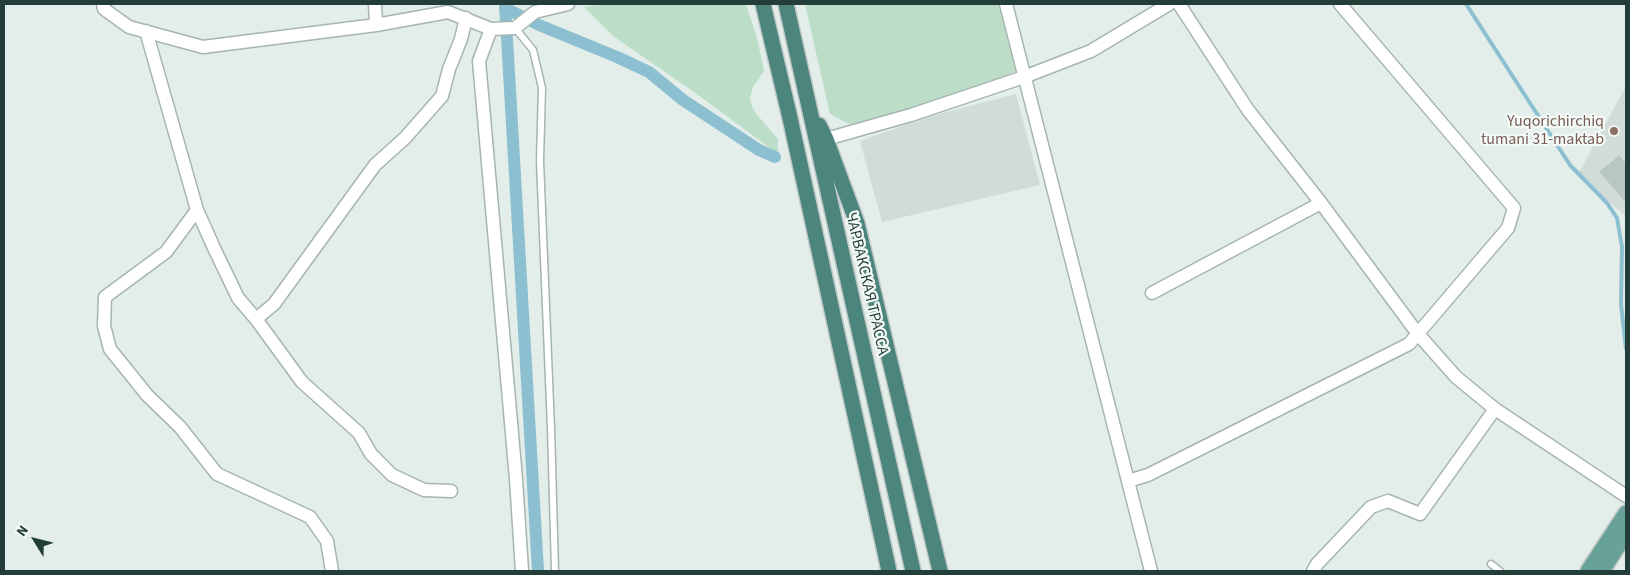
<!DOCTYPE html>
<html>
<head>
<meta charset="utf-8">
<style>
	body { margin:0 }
	#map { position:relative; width:1630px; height:575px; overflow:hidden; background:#e3ede9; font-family:"Source Sans 3",sans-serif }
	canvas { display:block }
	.frame { position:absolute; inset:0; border:5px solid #233e39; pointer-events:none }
	.north { position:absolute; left:10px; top:515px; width:50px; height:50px; -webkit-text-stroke:4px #f3f9f7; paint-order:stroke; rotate:306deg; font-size:14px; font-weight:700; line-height:20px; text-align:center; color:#233e39 }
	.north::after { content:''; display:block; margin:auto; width:18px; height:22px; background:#233e39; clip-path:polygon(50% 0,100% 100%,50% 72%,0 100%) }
</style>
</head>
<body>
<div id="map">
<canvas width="1630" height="575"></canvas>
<div class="frame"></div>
<div class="north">N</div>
</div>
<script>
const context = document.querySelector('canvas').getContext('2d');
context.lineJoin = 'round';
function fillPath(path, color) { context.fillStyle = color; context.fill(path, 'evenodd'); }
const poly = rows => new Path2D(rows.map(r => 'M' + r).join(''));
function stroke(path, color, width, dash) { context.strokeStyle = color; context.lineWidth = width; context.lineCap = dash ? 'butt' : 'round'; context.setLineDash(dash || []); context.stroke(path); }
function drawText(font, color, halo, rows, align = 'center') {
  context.font = font + ' "Source Sans 3",sans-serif'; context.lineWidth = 4.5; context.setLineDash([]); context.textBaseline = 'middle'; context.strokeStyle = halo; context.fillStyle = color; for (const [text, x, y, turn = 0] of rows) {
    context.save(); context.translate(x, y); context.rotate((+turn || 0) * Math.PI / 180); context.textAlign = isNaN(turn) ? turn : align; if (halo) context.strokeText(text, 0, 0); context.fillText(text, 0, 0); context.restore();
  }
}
fillPath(poly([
	[1626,86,1626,216,1577,176],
	[1016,94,1040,185,882,222,860,141,928,117]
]), '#d1dcd8');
fillPath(poly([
	[602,4,746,4,757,38,764,71,753,87,750,98,752,107,758,116,778,139,778,154,694,92,613,36,584,7],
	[805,4,1000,4,1017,71,924,107,853,126,830,114]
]), '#bcddc8');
stroke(poly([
	[1466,4,1570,165,1607,203,1617,218,1622,247,1621,304,1626,349]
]), '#8cc0d0', 4);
stroke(poly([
	[505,4,538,571],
	[505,8,539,25,617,57,649,72,683,100,759,150,775,157]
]), '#8cc0d0', 12);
const building = poly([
	[1619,156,1626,164,1626,202,1600,172,1619,156]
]);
fillPath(building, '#b8c7c2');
stroke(building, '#b5c6c1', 1);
const service = poly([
	[515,28,533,50,542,88,540,161,551,428,555,571],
	[1491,564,1500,571]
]);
const minor = poly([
	[103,4,104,9,129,27,203,47,376,25,448,12,491,29,515,28,535,12,568,4],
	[375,4,376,25],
	[1006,4,1151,571],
	[1179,4,1248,110,1321,203,1418,334,1456,377,1495,409,1626,496],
	[491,29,479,61,516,479,522,571],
	[146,31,197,210,214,248,238,298,256,319,302,382,359,433,371,454,392,475,424,490,451,491],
	[826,139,911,115,1024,77,1091,51,1169,4],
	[197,210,166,252,105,297,104,326,110,349,147,395,180,427,217,474,310,517,327,541,332,571],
	[1152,293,1321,203],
	[256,319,274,304,375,165,405,138,442,96,449,69,461,39,466,18],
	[1128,481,1148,475,1409,344,1508,228,1514,208,1340,4],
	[1313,571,1317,564,1371,507,1388,501,1420,514,1495,409]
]);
const primary = poly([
	[1588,571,1626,513],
	[1602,571,1626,534]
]);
const trunk = poly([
	[763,4,790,118,889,571],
	[786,4,913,571],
	[819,125,826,139,857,223,940,571]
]);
stroke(service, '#a6b5b1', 9);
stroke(minor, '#a6b5b1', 15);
stroke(primary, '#c1c9c8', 18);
stroke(trunk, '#c1c9c8', 18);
stroke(service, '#fff', 6);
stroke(minor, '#fff', 12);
stroke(primary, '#68a197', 15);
stroke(trunk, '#4c857c', 15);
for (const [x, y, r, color] of [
	[1614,131,5,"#8d6e63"]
]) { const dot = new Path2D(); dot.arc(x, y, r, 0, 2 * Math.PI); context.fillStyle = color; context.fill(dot); stroke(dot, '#f3f9f7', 2); }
drawText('16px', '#785e54', '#f3f9f7', [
	["Yuqorichirchiq",1604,122],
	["tumani 31-maktab",1604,140]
], 'right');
drawText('16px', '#233e39', '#f3f9f7', [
	["ЧАРВАКСКАЯ ТРАССА",866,284,77]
]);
</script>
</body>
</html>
